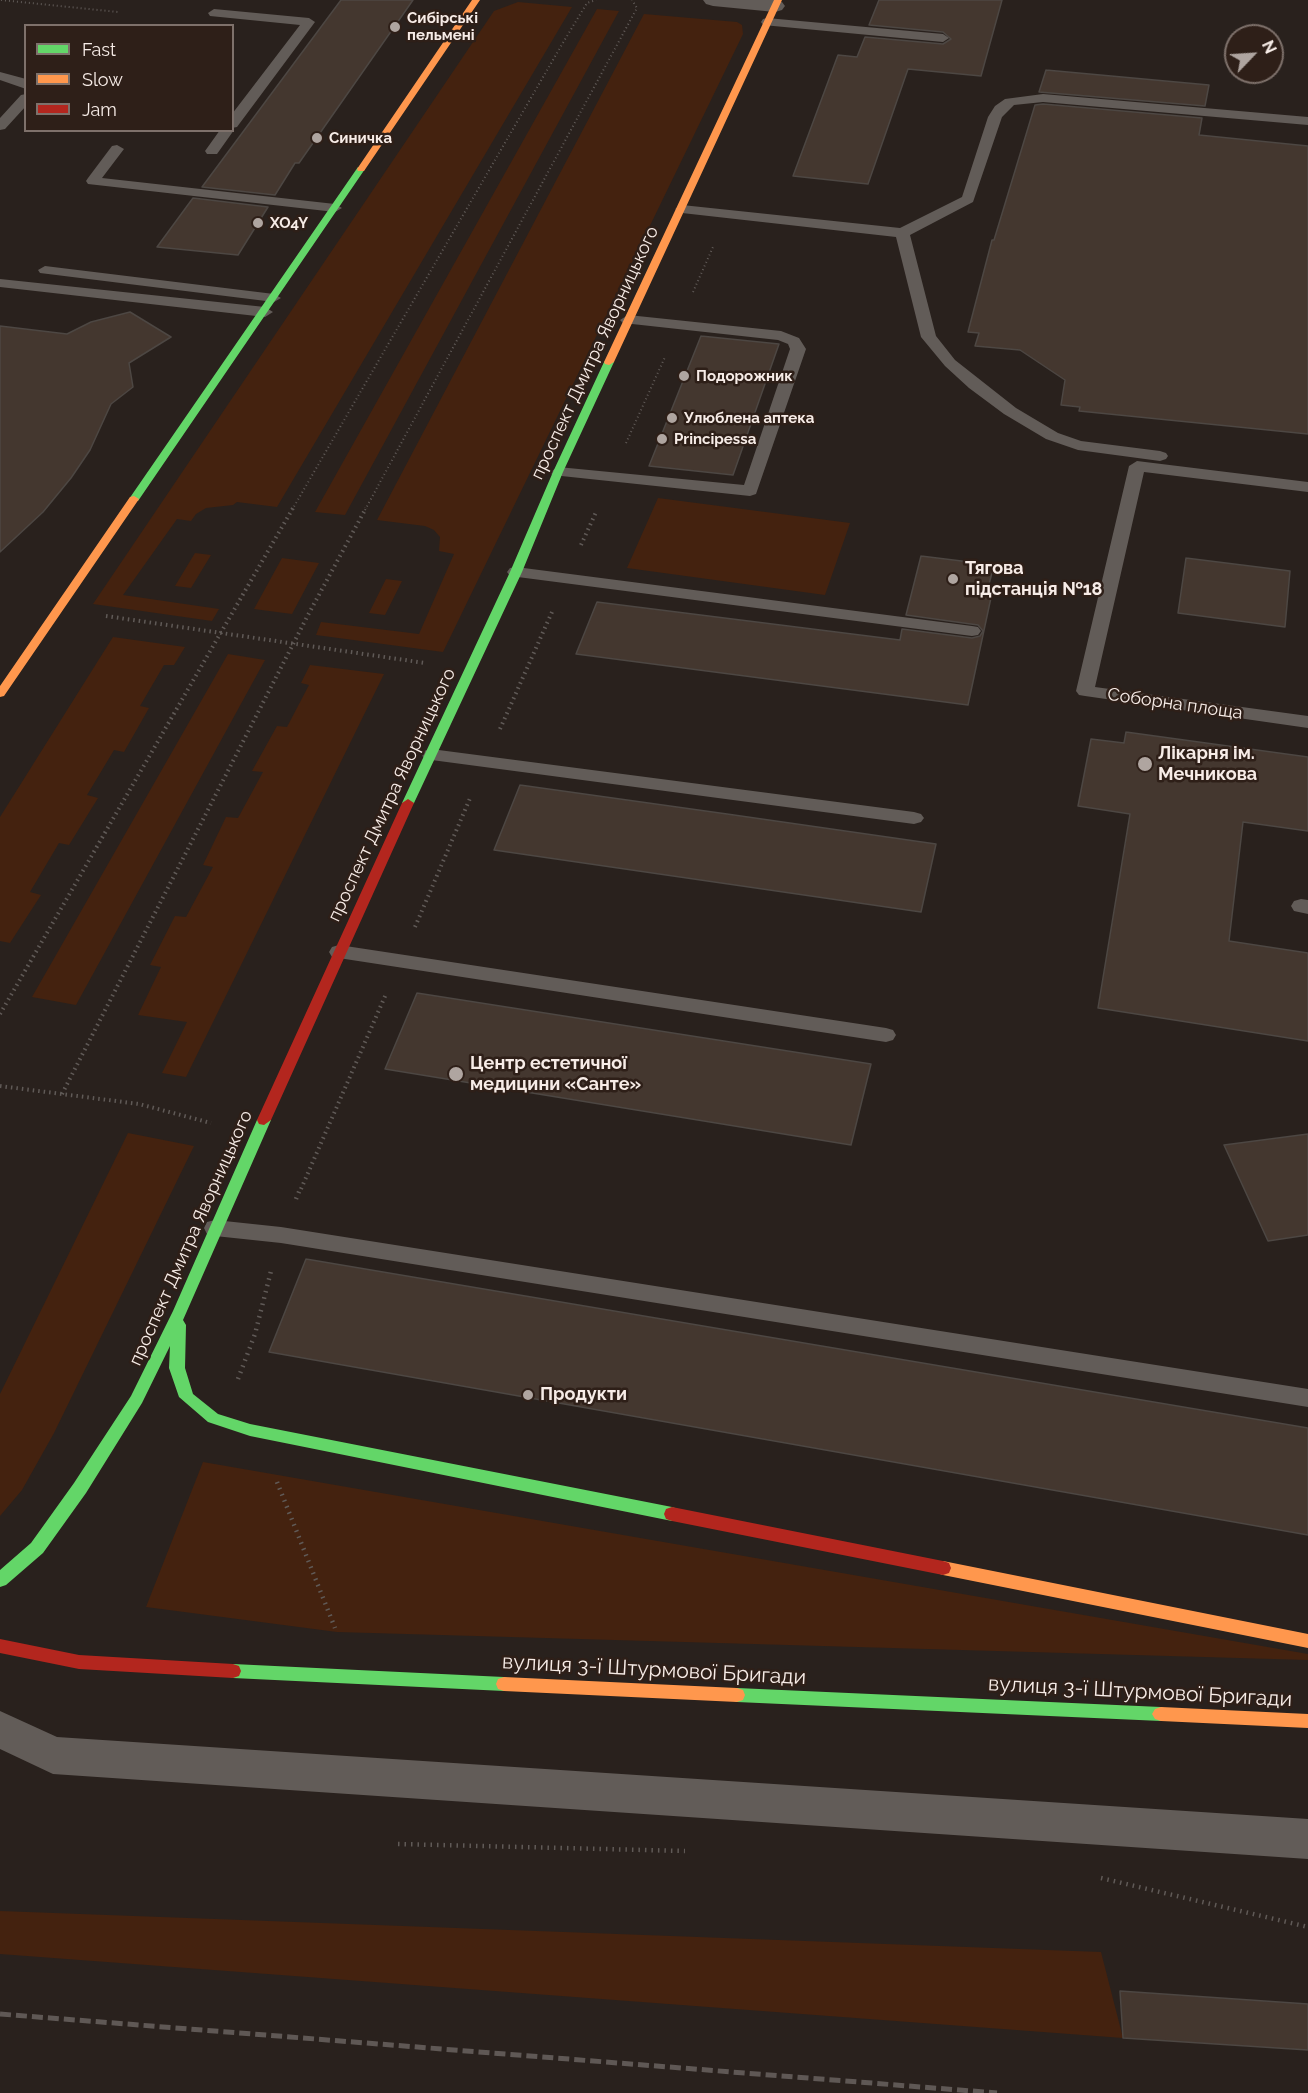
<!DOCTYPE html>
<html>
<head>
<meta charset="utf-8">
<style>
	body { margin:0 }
	#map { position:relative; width:1308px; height:2093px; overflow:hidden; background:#29211d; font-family:Raleway,sans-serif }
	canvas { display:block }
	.legend { position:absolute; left:24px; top:24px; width:210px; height:108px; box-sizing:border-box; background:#2e1f18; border:2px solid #7e716b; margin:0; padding:8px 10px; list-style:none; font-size:18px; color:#f7ece7 }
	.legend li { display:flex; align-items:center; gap:12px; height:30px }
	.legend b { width:30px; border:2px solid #7e716b }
	.north { position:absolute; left:1224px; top:24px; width:60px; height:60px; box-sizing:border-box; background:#2e1f18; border:2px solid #7e716b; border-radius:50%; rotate:65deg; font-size:16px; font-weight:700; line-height:24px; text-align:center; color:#f7ece7 }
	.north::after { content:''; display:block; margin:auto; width:21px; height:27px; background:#afa5a0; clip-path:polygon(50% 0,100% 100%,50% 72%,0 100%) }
</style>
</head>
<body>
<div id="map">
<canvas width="1308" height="2093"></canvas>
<ul class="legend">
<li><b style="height:8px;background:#63d668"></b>Fast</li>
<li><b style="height:8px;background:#ff974d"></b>Slow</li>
<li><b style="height:8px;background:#b3261e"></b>Jam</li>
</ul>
<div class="north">N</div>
</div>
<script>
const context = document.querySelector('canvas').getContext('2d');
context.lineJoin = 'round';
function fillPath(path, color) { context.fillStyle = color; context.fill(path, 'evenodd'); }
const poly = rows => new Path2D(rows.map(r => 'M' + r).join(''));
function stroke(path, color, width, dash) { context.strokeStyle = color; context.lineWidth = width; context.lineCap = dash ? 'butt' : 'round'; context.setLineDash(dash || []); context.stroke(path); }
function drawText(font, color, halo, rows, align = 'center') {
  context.font = font + ' Raleway,sans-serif'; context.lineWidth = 5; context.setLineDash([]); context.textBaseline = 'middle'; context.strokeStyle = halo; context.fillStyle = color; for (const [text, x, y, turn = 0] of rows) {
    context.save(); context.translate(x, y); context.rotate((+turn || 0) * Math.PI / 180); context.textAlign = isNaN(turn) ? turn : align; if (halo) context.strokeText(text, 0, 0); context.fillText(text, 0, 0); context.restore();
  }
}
fillPath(poly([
	[518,2,572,7,277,507,237,502,233,505,206,508,196,514,191,521,177,519,123,595,219,609,212,621,93,604,494,11],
	[597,9,619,11,345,515,315,512],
	[644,14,737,22,742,25,743,34,443,652,316,635,321,622,419,634,454,554,439,551,440,537,434,530,425,526,377,520],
	[658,498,850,523,825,595,627,568],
	[195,553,211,555,191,588,175,586],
	[282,558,319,563,292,614,254,609],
	[386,579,402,581,385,615,369,613],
	[113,637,185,647,174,665,164,665,140,706,149,708,124,752,114,750,87,795,98,798,69,845,59,843,30,892,41,895,10,943,0,941,0,817],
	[228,654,265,660,76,1005,32,997],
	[310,665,384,674,186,1077,162,1073,187,1022,138,1015,161,967,150,965,175,916,186,917,213,867,203,865,226,817,238,818,263,772,252,771,277,726,287,727,309,685,301,683],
	[128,1133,194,1146,54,1433,22,1490,0,1516,0,1394],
	[203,1462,1308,1654,1308,1660,337,1632,146,1607],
	[0,1911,1101,1952,1123,2038,0,1954]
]), '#44220f');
const building = poly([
	[341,0,413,0,299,163,295,163,275,195,202,187,341,0],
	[879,0,1002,0,981,76,908,69,868,184,793,176,838,55,857,57,865,37,943,44,951,39,943,32,869,25,879,0],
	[1046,70,1209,85,1205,106,1039,92,1046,70],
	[1043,104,1202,118,1199,135,1308,146,1308,434,1079,411,1080,407,1061,405,1065,380,1020,350,975,346,979,333,968,332,992,240,994,240,1035,105,1043,104],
	[193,198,268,207,238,255,157,247,193,198],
	[130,312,171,337,129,363,133,387,111,404,90,450,71,478,43,512,0,552,0,326,67,334,91,322,130,312],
	[701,336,779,344,733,475,649,466,701,336],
	[921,556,994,565,987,592,992,593,968,705,576,654,597,602,900,640,902,629,972,638,980,636,983,631,978,625,906,615,921,556],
	[1186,558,1290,571,1285,627,1178,613,1186,558],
	[1126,732,1308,757,1308,831,1243,822,1229,941,1308,953,1308,1041,1098,1008,1130,814,1078,806,1091,739,1124,743,1126,732],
	[520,785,727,814,936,844,921,912,494,850,520,785],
	[417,993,871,1064,851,1145,385,1069,417,993],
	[1308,1134,1308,1235,1268,1241,1224,1145,1308,1134],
	[306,1259,1308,1428,1308,1535,269,1352,306,1259],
	[1120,1991,1308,2004,1308,2050,1123,2038,1120,1991]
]);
fillPath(building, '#44372f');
stroke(building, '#4d4743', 1.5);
stroke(poly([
	[1,0,118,12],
	[693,292,713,247],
	[626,443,665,357],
	[292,510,564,41,587,3,596,0],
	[365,510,637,8,632,0]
]), '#605a57', 2, [1, 3]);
stroke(poly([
	[581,545,597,510],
	[106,616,425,663],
	[500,729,552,612],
	[415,927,471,796],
	[0,1014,293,508],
	[0,1086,139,1104,211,1123],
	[62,1094,308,615,366,508],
	[301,1189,386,994]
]), '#605a57', 4, [1.5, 4]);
stroke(poly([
	[296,1199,301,1187],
	[238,1379,255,1334,271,1271],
	[277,1482,335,1628],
	[398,1844,685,1851],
	[1101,1878,1308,1927]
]), '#605a57', 4.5, [1.5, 5]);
fillPath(poly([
	[214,9,309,18,315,22,237,127,232,128,232,114,300,25,210,16,208,13,214,9],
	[767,18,943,34,949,38,943,42,763,25,761,22,763,19,767,18],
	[0,72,26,79,26,89,0,80,0,72],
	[26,94,26,106,5,129,0,130,0,118,21,95,26,94],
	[1043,94,1308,117,1308,125,1043,102,1014,105,1002,117,973,202,910,235,936,336,955,360,1016,408,1058,433,1081,441,1160,451,1166,453,1168,456,1166,459,1160,461,1078,450,1046,439,1004,414,969,388,945,366,921,337,896,237,682,213,675,209,682,205,900,228,962,197,988,117,995,106,1005,99,1043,94],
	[232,128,234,130,217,154,207,154,205,151,220,130,232,130,232,128],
	[117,145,124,149,102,178,335,204,342,208,335,212,88,184,86,181,88,178,112,146,117,145],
	[45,266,274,294,281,298,274,302,40,273,38,270,45,266],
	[0,279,265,307,273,312,265,317,0,287,0,279],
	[628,315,781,331,799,338,806,349,756,494,750,496,552,475,550,472,558,467,744,485,790,349,788,344,778,340,623,323,620,320,628,315],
	[1137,461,1308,482,1308,492,1144,472,1095,687,1308,716,1308,728,1085,696,1079,695,1076,691,1129,466,1137,461],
	[516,567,972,626,978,627,981,631,978,635,972,636,510,576,507,572,510,568,516,567],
	[431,749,914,812,921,814,924,818,921,822,914,824,424,759,422,755,424,751,431,749],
	[1301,899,1308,900,1308,914,1294,911,1291,906,1294,901,1301,899],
	[339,945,886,1028,893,1030,896,1035,893,1040,886,1042,332,957,329,952,332,947,339,945],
	[215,1220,281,1227,1308,1389,1308,1407,281,1243,215,1236,207,1234,204,1228,207,1222,215,1220]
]), '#625c58');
fillPath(poly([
	[703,0,774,0,782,2,785,6,782,10,775,12,713,6,706,4,703,0],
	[0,1711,57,1737,1308,1819,1308,1859,53,1774,0,1749,0,1711]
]), '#625c58');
fillPath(poly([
	[358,167,365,169,138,501,130,501,129,499,358,167],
	[609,359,614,362,563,472,522,572,414,803,408,807,404,806,402,803,510,572,553,472,604,362,609,359],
	[264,1115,271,1120,183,1320,186,1325,185,1368,193,1394,218,1414,250,1424,672,1507,678,1509,680,1514,678,1519,672,1521,250,1436,208,1422,179,1397,169,1368,170,1346,142,1403,86,1493,43,1553,6,1585,0,1587,0,1570,31,1543,74,1483,131,1396,173,1311,257,1120,264,1115],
	[233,1664,504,1677,510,1679,512,1684,510,1689,504,1691,233,1678,227,1676,225,1671,227,1666,233,1664],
	[737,1688,1161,1707,1167,1709,1170,1714,1167,1719,1161,1721,737,1702,731,1700,729,1695,731,1690,737,1688]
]), '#63d668');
fillPath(poly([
	[472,0,480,0,364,171,358,171,357,169,472,0],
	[774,0,782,0,614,362,609,365,605,364,604,362,774,0],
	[134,496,139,499,4,696,0,697,0,686,130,497,134,496],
	[943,1561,1308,1634,1308,1648,943,1575,937,1573,935,1568,937,1563,943,1561],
	[504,1677,737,1688,743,1690,745,1695,743,1700,737,1702,504,1691,498,1689,496,1684,498,1679,504,1677],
	[1161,1707,1308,1714,1308,1728,1161,1721,1155,1719,1152,1714,1155,1709,1161,1707]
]), '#ff974d');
fillPath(poly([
	[408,799,414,803,271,1120,264,1125,259,1124,257,1120,402,803,408,799],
	[672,1507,943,1561,949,1563,951,1568,949,1573,943,1575,672,1521,666,1519,664,1514,666,1509,672,1507],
	[0,1639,79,1655,233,1664,239,1666,241,1671,239,1676,233,1678,79,1669,0,1653,0,1639]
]), '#b3261e');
stroke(poly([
	[0,2014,997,2093]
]), '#5f5855', 5, [11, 5]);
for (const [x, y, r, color] of [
	[395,27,6,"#afa5a0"],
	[317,138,6,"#afa5a0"],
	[258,223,6,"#afa5a0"],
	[684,376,6,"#afa5a0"],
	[672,418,6,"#afa5a0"],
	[662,439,6,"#afa5a0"],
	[953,579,6,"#afa5a0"],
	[1145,764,8,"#afa5a0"],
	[456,1074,8,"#afa5a0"],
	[528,1395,6,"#afa5a0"]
]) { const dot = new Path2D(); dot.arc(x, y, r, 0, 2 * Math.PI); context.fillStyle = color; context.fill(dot); stroke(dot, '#2e1f18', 2); }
drawText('bold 15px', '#f7ece7', '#2e1f18', [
	["Сибірські",407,18],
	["пельмені",407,35],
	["Синичка",329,138],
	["XO4Y",270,223],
	["Подорожник",696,376],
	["Улюблена аптека",684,418],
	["Principessa",674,439]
], 'left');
drawText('18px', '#f7ece7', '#2e1f18', [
	["проспект Дмитра Яворницького",595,353,-65],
	["Соборна площа",1175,704,8],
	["проспект Дмитра Яворницького",392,795,-65],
	["проспект Дмитра Яворницького",191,1238,-66]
]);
drawText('bold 18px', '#f7ece7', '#2e1f18', [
	["Тягова",965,569],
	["пiдстанцiя №18",965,590],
	["Лікарня ім.",1158,754],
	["Мечникова",1158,775],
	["Центр естетичної",470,1064],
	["медицини «Санте»",470,1085],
	["Продукти",540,1395]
], 'left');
drawText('21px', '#f7ece7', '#2e1f18', [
	["вулиця 3-ї Штурмової Бригади",654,1670,3],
	["вулиця 3-ї Штурмової Бригади",1140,1692,3]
]);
</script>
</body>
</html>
